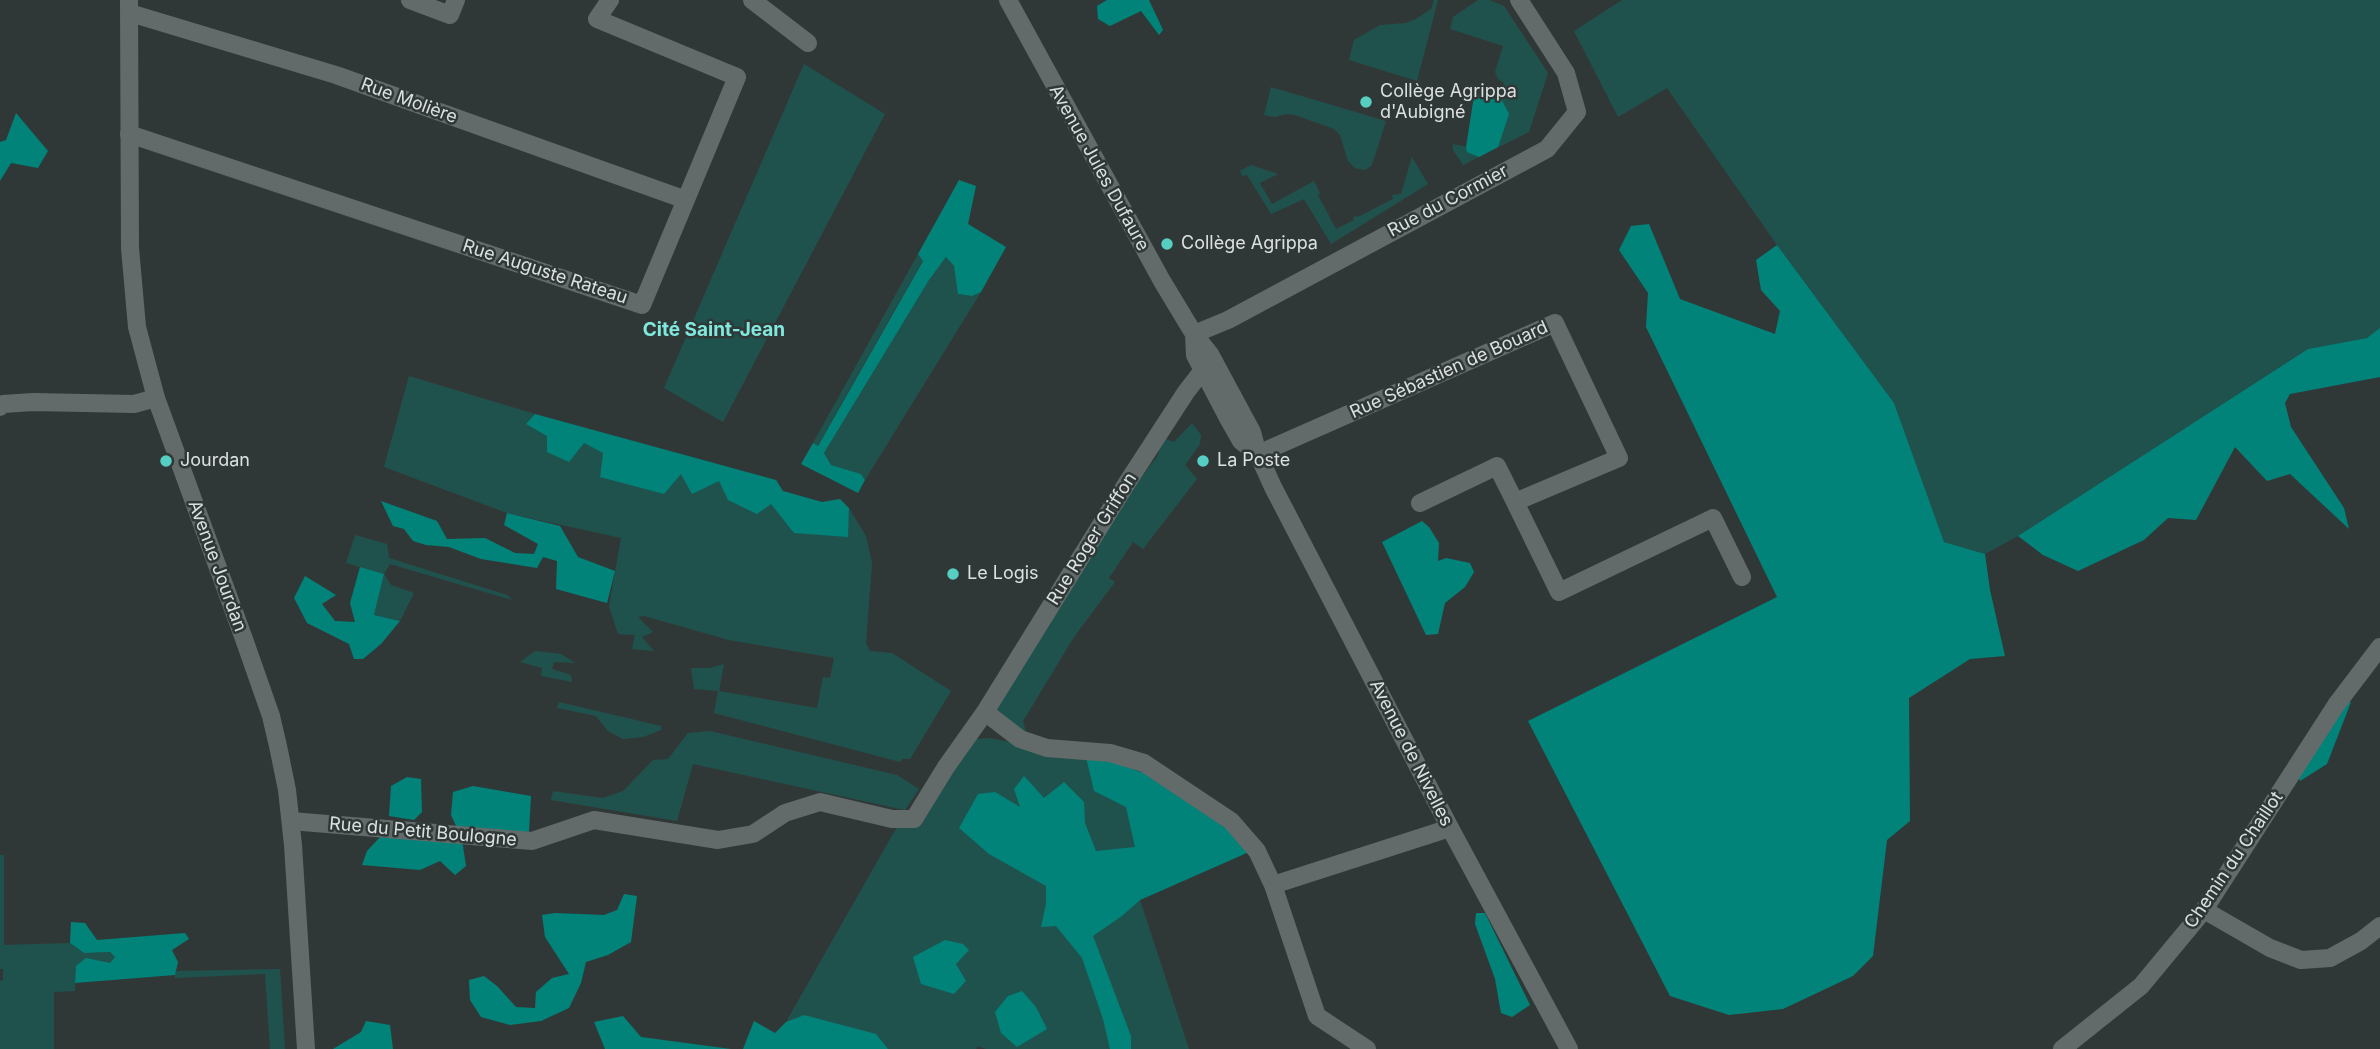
<!DOCTYPE html>
<html>
<head>
<meta charset="utf-8">
<style>
	body { margin:0 }
	canvas { display:block; background:#303837 }
</style>
</head>
<body>
<canvas width="2380" height="1049"></canvas>
<script>
const context = document.querySelector('canvas').getContext('2d');
context.lineJoin = 'round';
function fillPath(path, color) { context.fillStyle = color; context.fill(path, 'evenodd'); }
const poly = rows => new Path2D(rows.map(r => 'M' + r).join(''));
function stroke(path, color, width, dash) { context.strokeStyle = color; context.lineWidth = width; context.lineCap = dash ? 'butt' : 'round'; context.setLineDash(dash || []); context.stroke(path); }
function drawText(font, color, halo, rows, align = 'center') {
  context.font = font + ' Inter,sans-serif'; context.lineWidth = 5; context.setLineDash([]); context.textBaseline = 'middle'; context.strokeStyle = halo; context.fillStyle = color; for (const [text, x, y, turn = 0] of rows) {
    context.save(); context.translate(x, y); context.rotate((+turn || 0) * Math.PI / 180); context.textAlign = isNaN(turn) ? turn : align; if (halo) context.strokeText(text, 0, 0); context.fillText(text, 0, 0); context.restore();
  }
}
fillPath(poly([
	[1434,0,1438,0,1417,81,1349,60,1354,40,1380,25,1406,23,1416,19,1431,9],
	[1478,0,1489,0,1504,6,1548,73,1529,132,1463,165,1453,150,1453,144,1476,149,1496,89,1502,90,1504,83,1498,79,1495,72,1503,46,1450,29,1453,17],
	[1622,0,2380,0,2380,328,2367,338,2308,349,2018,536,1985,554,1944,542,1894,403,1777,245,1667,88,1618,117,1574,31],
	[804,64,885,114,723,422,664,388],
	[1271,87,1386,121,1372,165,1365,170,1355,168,1348,161,1340,135,1334,129,1295,115,1287,114,1275,117,1264,115],
	[1412,157,1428,184,1331,244,1304,199,1271,214,1247,175,1242,176,1240,171,1251,165,1278,174,1260,183,1272,204,1314,181,1320,193,1318,195,1336,229,1354,220,1353,217,1357,216,1358,217,1393,199,1392,195,1401,194],
	[918,254,923,260,817,447,813,443],
	[946,257,954,266,959,294,972,296,981,292,865,480,861,474,831,465,824,453,929,280],
	[409,376,535,414,526,424,584,443,603,453,600,477,681,474,719,481,847,537,849,508,866,536,872,563,866,643,870,651,892,653,951,691,910,759,902,759,900,762,714,713,718,691,694,689,691,668,710,668,724,664,719,691,817,708,823,677,830,678,834,658,729,640,644,616,638,617,653,632,642,637,654,651,632,649,635,635,618,634,609,606,621,538,507,513,384,467],
	[1192,423,1201,435,1200,444,1185,465,1197,479,1143,549,1133,542,1109,578,1115,582,1074,637,1023,721,1026,732,1011,727,998,715,995,704,1108,520,1157,457,1162,441,1166,439,1174,442],
	[355,535,387,544,389,558,507,595,512,600,390,564,384,574,391,585,414,593,400,621,374,615,384,574,346,563],
	[535,651,561,654,575,663,554,662,552,669,571,675,572,682,541,676,542,668,520,662],
	[559,702,661,726,661,730,643,737,623,739,608,731,596,716,557,708],
	[710,731,897,775,919,789,905,810,693,764,677,821,551,800,553,791,603,798,623,791,653,760,668,759,688,733],
	[990,738,1115,763,1249,852,1140,900,1189,1049,986,1049,978,1046,976,1049,888,1049,804,1015,786,1022,894,832,966,748,977,739],
	[0,855,4,855,4,945,70,943,84,953,110,952,115,957,110,963,76,966,75,991,54,992,54,1049,0,1049,0,981,3,980,3,969,0,969],
	[280,969,285,1049,270,1049,265,974,175,978,175,975,176,971]
]), '#20524d');
fillPath(poly([
	[1107,0,1149,0,1163,30,1159,35,1141,11,1110,26,1098,19,1097,6],
	[1496,89,1509,114,1498,147,1479,157,1467,152,1466,147,1474,96,1487,90],
	[16,113,48,151,38,168,11,163,0,181,0,142,6,140],
	[959,180,976,186,968,224,1006,247,981,292,972,296,958,294,954,266,946,257,929,280,824,453,831,465,861,474,865,480,858,493,801,464,813,443,818,446,923,261,918,254],
	[1649,224,1680,299,1775,334,1780,311,1761,290,1756,260,1777,245,1894,403,1944,542,1985,554,1990,590,2005,656,1970,659,1909,698,1910,821,1887,840,1873,956,1853,976,1783,1009,1729,1015,1670,996,1528,721,1777,597,1646,327,1648,293,1619,250,1631,226],
	[2380,328,2380,377,2290,394,2285,403,2291,427,2344,508,2349,529,2290,474,2267,481,2235,447,2196,520,2168,518,2144,540,2078,571,2043,555,2018,536,2308,349,2367,338],
	[535,414,776,480,783,491,822,502,840,499,849,508,848,537,794,533,771,504,757,514,728,500,719,481,692,494,681,474,664,494,600,477,603,453,584,443,569,462,547,452,547,436,526,424],
	[381,501,437,521,447,539,485,538,515,553,534,554,538,544,504,525,507,513,560,526,578,557,615,571,607,603,556,589,557,561,543,557,537,568,481,559,449,547,426,545,413,541,404,529,393,526],
	[1422,521,1429,527,1439,543,1438,561,1446,558,1470,563,1474,572,1465,587,1445,603,1438,634,1426,635,1382,542],
	[360,567,384,574,374,615,400,621,381,644,363,659,354,659,349,644,307,623,294,598,305,576,336,595,322,604,335,621,355,622,350,603],
	[2345,702,2351,702,2327,764,2300,781,2298,776],
	[1086,757,1115,763,1161,779,1214,816,1249,852,1140,900,1122,916,1093,936,1131,1036,1131,1049,1110,1049,1103,1019,1082,958,1056,926,1041,927,1046,904,1046,886,989,854,959,828,978,794,995,792,1020,807,1014,789,1024,776,1044,798,1064,782,1084,802,1085,823,1096,851,1135,847,1126,807,1094,791],
	[407,777,421,779,422,812,414,820,389,816,391,786],
	[473,786,531,796,529,832,457,828,451,815,453,792],
	[383,834,462,840,466,866,455,875,440,861,420,870,362,865,367,851],
	[624,894,637,896,631,942,608,955,586,962,581,983,569,1008,541,1021,510,1025,481,1017,470,1000,469,980,484,976,497,986,516,1007,535,1008,536,992,552,978,569,974,545,937,542,915,555,913,604,915,617,910],
	[1476,913,1485,913,1530,1005,1512,1017,1501,1013,1495,979,1475,924],
	[71,922,85,923,97,940,185,933,189,939,172,950,178,962,175,975,75,983,76,966,86,958,110,963,115,957,110,952,84,953,70,943],
	[945,940,963,944,969,950,956,964,966,981,954,994,921,984,913,957],
	[1022,991,1036,1007,1047,1029,1017,1047,1001,1033,995,1012,1008,996],
	[804,1015,876,1034,888,1049,743,1049,754,1021,775,1033,786,1022],
	[623,1016,641,1037,731,1049,605,1049,594,1022],
	[366,1021,390,1025,393,1049,333,1049,361,1032]
]), '#01837a');
stroke(poly([
	[410,0,450,15,456,0],
	[752,0,808,43],
	[130,13,336,75,686,200],
	[129,134,642,305,737,77,597,19,610,0],
	[1194,334,1228,320,1547,149,1577,112,1566,73,1519,0],
	[0,407,3,404,33,402,134,404,156,398],
	[1258,454,1555,323,1619,458,1515,502,1559,592,1713,518,1742,577],
	[1420,503,1497,466,1515,502],
	[985,712,1020,739,1047,748,1110,753,1144,763,1231,821,1257,851,1273,885,1317,1016,1367,1049],
	[291,821,532,841,594,820,718,840,753,834,785,813,820,802,892,819,914,819,946,767,985,712,1125,486,1186,392,1203,370],
	[1273,885,1450,828],
	[2204,910,2270,948,2301,960,2330,958,2361,941,2380,926]
]), '#626b69', 18);
stroke(poly([
	[2062,1049,2141,986,2204,910,2336,705,2380,647]
]), '#626b69', 18);
stroke(poly([
	[129,0,130,248,137,327,156,398,244,639,271,716,278,746,287,790,293,845,306,1049],
	[1008,0,1162,281,1194,334,1210,354,1252,432,1258,454,1273,487,1450,828,1569,1049],
	[1194,334,1195,355,1229,420,1241,441,1258,454]
]), '#626b69', 18);
for (const [x, y, r, color] of [
	[1366,102,7,"#57cec2"],
	[1167,244,7,"#57cec2"],
	[166,461,7,"#57cec2"],
	[1203,461,7,"#57cec2"],
	[953,574,7,"#57cec2"]
]) { const dot = new Path2D(); dot.arc(x, y, r, 0, 2 * Math.PI); context.fillStyle = color; context.fill(dot); stroke(dot, '#303837', 2.5); }
drawText('18px', '#dbe0e0', '#303837', [
	["Collège Agrippa",1380,92],
	["d'Aubigné",1380,113],
	["Collège Agrippa",1181,244],
	["Jourdan",180,461],
	["La Poste",1217,461],
	["Le Logis",967,574]
], 'left');
drawText('18px', '#dbe0e0', '#303837', [
	["Rue Molière",409,101,20],
	["Avenue Jules Dufaure",1099,168,61],
	["Rue du Cormier",1448,201,-28],
	["Rue Auguste Rateau",545,272,18],
	["Rue Sébastien de Bouard",1449,370,-24],
	["Rue Roger Griffon",1092,539,-58],
	["Avenue Jourdan",217,566,70],
	["Avenue de Nivelles",1411,753,63],
	["Rue du Petit Boulogne",423,832,5],
	["Chemin du Chaillot",2234,860,-56]
]);
drawText('bold 19px', '#80e9dd', '#303837', [
	["Cité Saint-Jean",714,330]
]);
</script>
</body>
</html>
